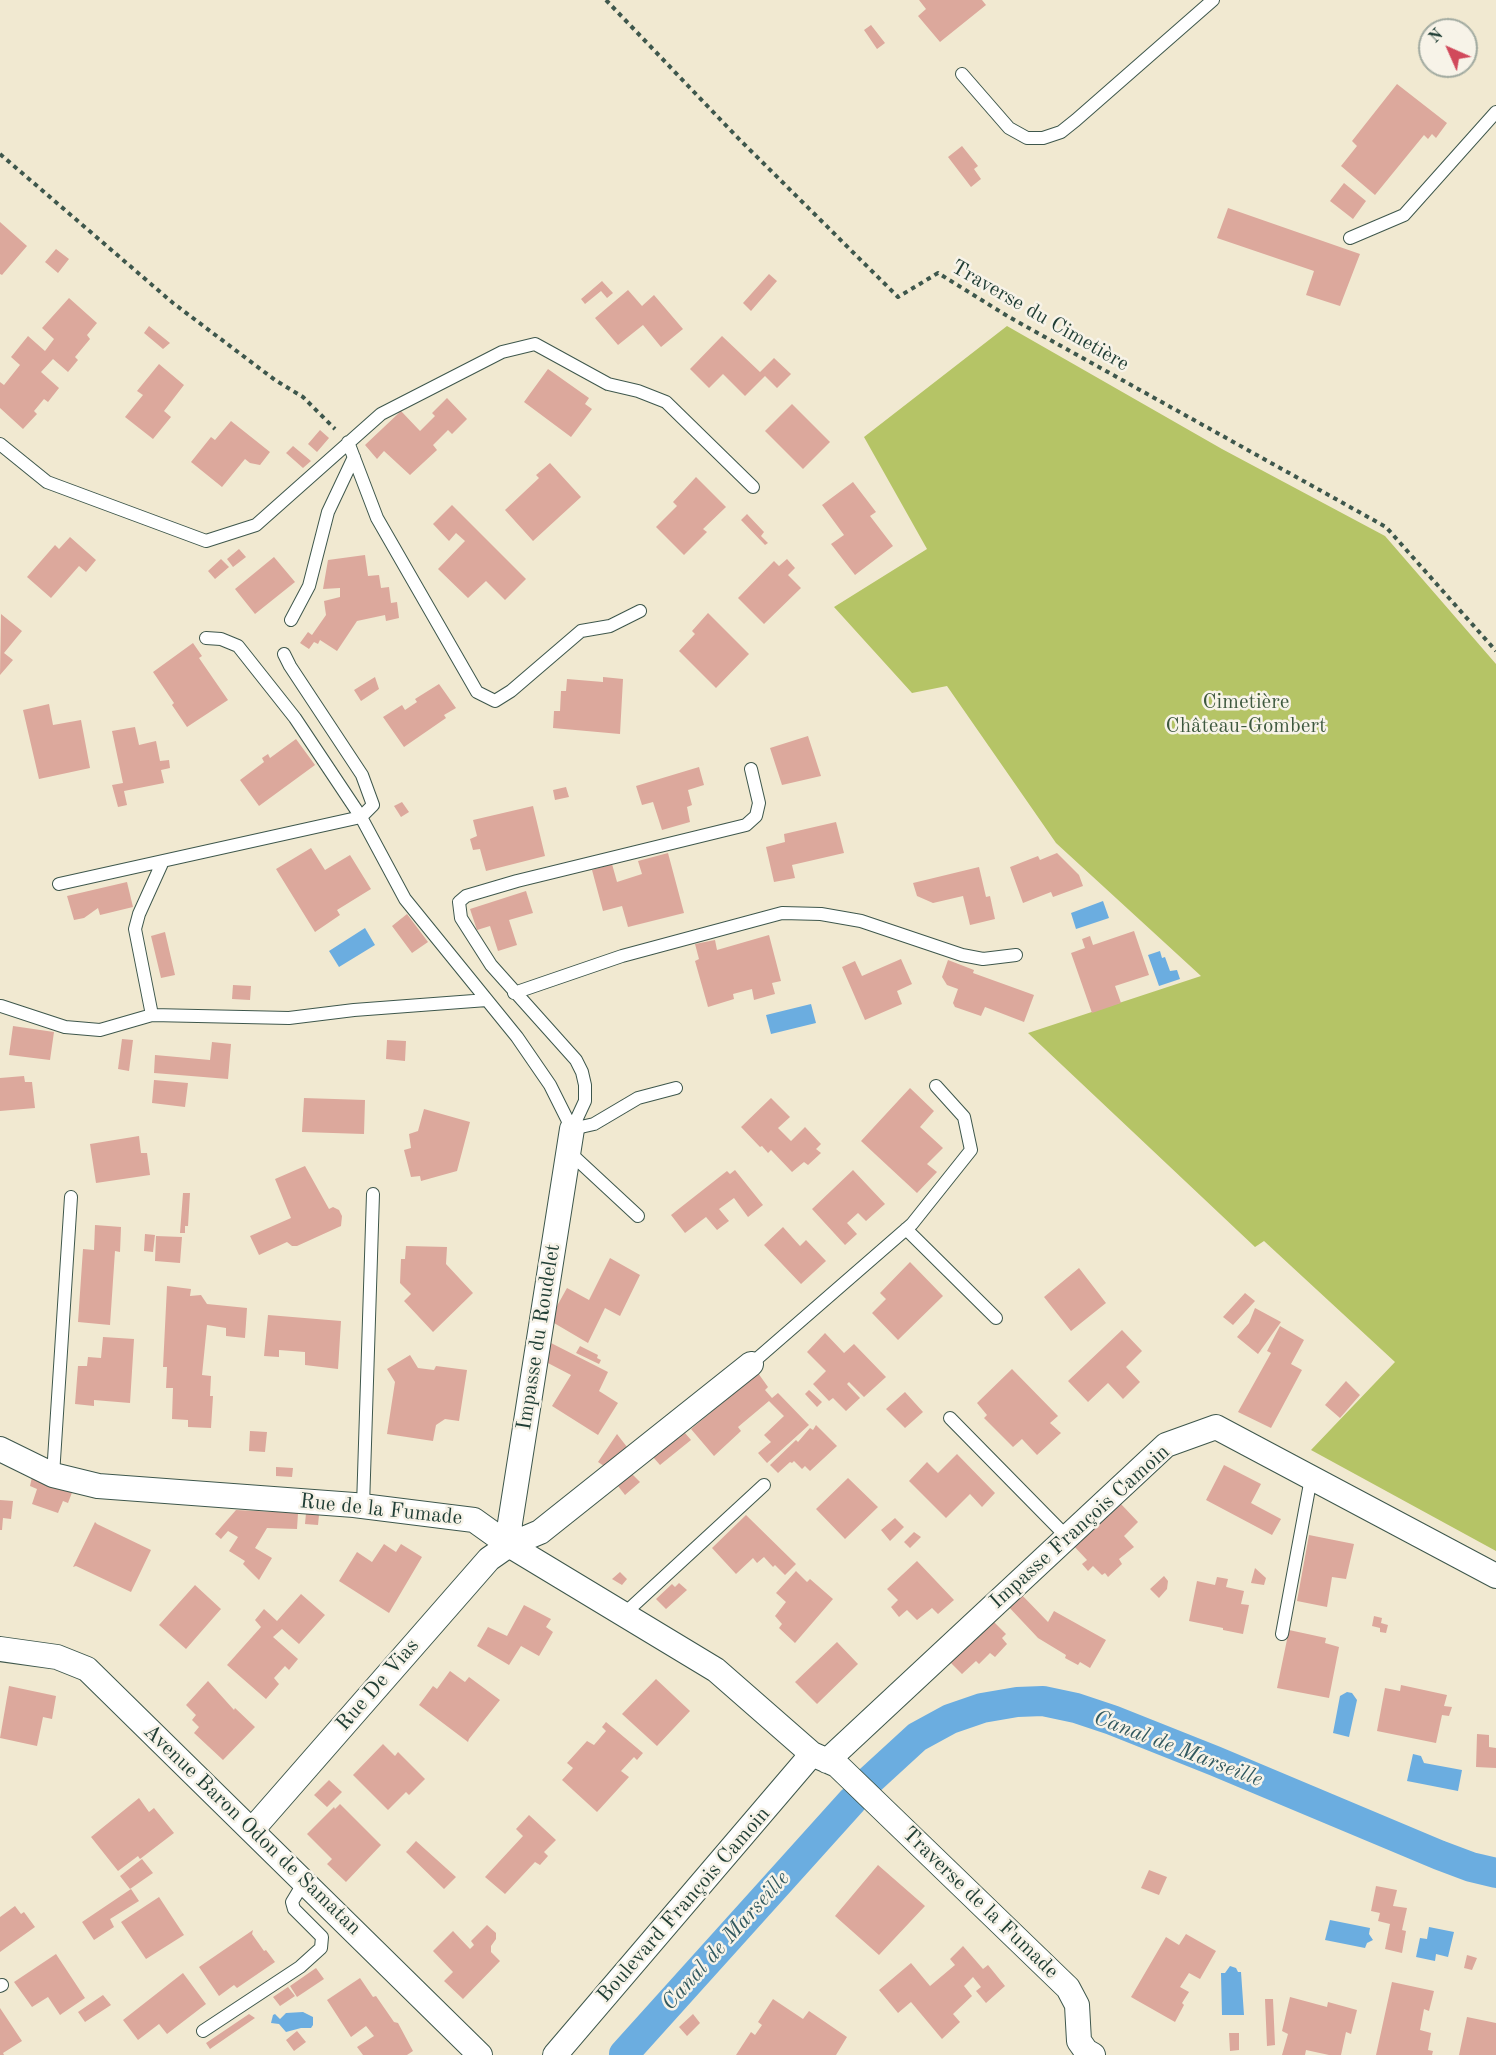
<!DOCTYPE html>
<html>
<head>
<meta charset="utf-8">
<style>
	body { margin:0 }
	#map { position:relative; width:1496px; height:2055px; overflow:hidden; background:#f1e9d1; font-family:"Old Standard TT",serif }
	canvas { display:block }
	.north { position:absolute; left:1418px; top:18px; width:60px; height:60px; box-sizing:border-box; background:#f7f3e8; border:2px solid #a1aaa0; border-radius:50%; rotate:315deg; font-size:16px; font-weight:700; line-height:24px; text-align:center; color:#1f3d34 }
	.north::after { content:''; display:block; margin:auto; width:21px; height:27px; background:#d1495b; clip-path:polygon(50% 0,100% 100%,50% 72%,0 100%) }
</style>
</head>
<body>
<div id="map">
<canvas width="1496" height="2055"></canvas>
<div class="north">N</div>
</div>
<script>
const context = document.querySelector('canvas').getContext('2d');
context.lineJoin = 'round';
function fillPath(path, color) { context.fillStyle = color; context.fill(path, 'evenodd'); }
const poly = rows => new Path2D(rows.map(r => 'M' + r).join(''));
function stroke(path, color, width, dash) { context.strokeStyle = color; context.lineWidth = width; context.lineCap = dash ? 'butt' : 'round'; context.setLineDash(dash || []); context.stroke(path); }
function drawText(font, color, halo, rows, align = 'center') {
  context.font = font + ' "Old Standard TT",serif'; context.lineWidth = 5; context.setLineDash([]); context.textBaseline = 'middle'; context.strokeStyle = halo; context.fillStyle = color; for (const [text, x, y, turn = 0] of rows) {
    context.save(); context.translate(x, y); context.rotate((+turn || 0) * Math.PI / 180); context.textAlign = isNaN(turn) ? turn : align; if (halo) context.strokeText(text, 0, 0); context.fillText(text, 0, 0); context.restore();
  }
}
fillPath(poly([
	[1007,326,1222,449,1385,536,1496,664,1496,1551,1311,1450,1395,1362,1264,1241,1255,1247,1028,1033,1201,976,1056,843,947,686,912,693,834,607,927,549,864,437]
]), '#b5c466');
fillPath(poly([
	[1103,901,1109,918,1076,929,1071,913],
	[365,928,375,945,339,967,329,951],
	[1160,951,1162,958,1165,957,1170,971,1177,970,1180,979,1159,986,1148,955],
	[811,1004,816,1023,771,1034,766,1015],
	[1347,1692,1352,1693,1357,1700,1349,1737,1333,1733,1340,1696],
	[1413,1754,1421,1756,1424,1763,1462,1770,1458,1791,1407,1781],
	[1330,1920,1370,1928,1369,1934,1373,1940,1367,1943,1365,1948,1325,1940],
	[1429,1927,1454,1932,1448,1957,1436,1954,1435,1961,1416,1957,1420,1938,1427,1939],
	[1230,1966,1236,1968,1238,1972,1241,1972,1244,2015,1222,2015,1221,1973,1225,1973],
	[303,2012,313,2017,313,2025,311,2028,301,2028,286,2032,279,2024,271,2023,273,2015,275,2014,280,2019,286,2013]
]), '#6bade0');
stroke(poly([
	[869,1781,917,1737,950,1719,982,1708,1017,1702,1043,1701,1076,1708,1112,1720,1215,1761,1439,1855,1471,1867,1496,1873],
	[624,2054,852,1801]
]), '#6bade0', 30);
fillPath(poly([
	[919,0,982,0,986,5,940,42,918,16,926,9],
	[871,25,885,43,877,49,864,30],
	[1397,84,1447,123,1436,138,1432,134,1428,139,1424,135,1375,195,1341,166,1357,146,1352,141],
	[962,146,978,166,974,169,981,179,971,187,948,157],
	[1344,183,1366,201,1353,219,1330,201],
	[1228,208,1360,254,1340,306,1306,295,1314,271,1217,238],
	[0,222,27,246,2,275,0,274],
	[56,249,69,259,58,273,45,262],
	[769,274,777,281,751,311,743,303],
	[602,281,613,293,607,298,601,291,585,304,581,299],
	[628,290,642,306,654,295,683,329,661,347,643,325,618,345,595,318],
	[69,298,97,323,87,335,90,339,75,357,78,360,68,372,53,359,41,372,59,388,48,402,44,399,34,411,37,414,23,429,0,408,0,382,4,385,20,365,11,357,28,336,45,351,54,339,42,328],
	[149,326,170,343,163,349,144,333],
	[722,336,760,372,774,358,791,374,777,388,765,376,745,396,723,374,709,388,690,369],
	[159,364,184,385,164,411,171,417,153,439,125,417,143,395,137,391],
	[548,369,589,398,585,404,592,409,571,437,524,402],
	[447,398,467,419,452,434,448,430,433,445,437,450,410,475,384,451,377,459,365,445,401,411,420,431,435,416,432,413],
	[792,404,830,442,803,469,765,431],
	[231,421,270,452,260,465,250,463,245,459,222,487,191,462,211,437,215,440],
	[320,430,329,438,317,452,308,444],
	[293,446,311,461,303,468,286,453],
	[550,463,581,497,533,541,505,510,539,478,536,475],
	[696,477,726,507,703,529,707,532,684,555,656,527,677,506,673,502],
	[853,482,876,512,870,516,893,546,855,575,831,544,844,535,822,505],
	[452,505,526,579,505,600,486,581,468,598,438,569,465,541,456,533,449,541,433,524],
	[747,514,764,532,761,536,768,543,765,545,741,520],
	[70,537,96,560,86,572,79,566,51,598,27,577,55,545,59,549],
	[239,549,246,557,233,567,227,559],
	[365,555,368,576,379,575,381,588,389,587,391,603,397,602,399,618,386,621,385,615,357,621,337,651,320,640,318,644,314,642,309,649,300,643,308,632,312,635,326,615,324,601,340,597,340,588,323,589,328,560],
	[274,557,295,582,255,614,235,589],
	[221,559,229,567,215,579,208,571],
	[787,559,795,568,788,575,801,588,764,624,738,598,774,561,779,566],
	[708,613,749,654,716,688,679,651,695,634,692,631],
	[1,614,22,631,4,653,13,660,0,675],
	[193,643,202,656,199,658,228,700,187,727,172,705,174,703,153,672],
	[375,677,379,689,361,701,354,690],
	[603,677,623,679,620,734,553,728,554,711,560,711,561,691,566,691,567,679,603,682],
	[439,684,456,708,444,715,446,718,404,747,383,717,402,705,405,710,417,702,415,699],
	[49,704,53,725,81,720,90,768,39,779,23,710],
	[135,727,139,745,156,741,160,761,169,760,170,768,161,770,164,783,124,791,127,805,118,807,112,785,123,783,112,731],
	[808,736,821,776,782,785,770,748],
	[296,739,315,765,259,806,240,780,264,762,262,758,268,754,270,758],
	[699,767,704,785,688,790,692,805,687,807,690,822,662,830,653,802,642,805,636,786],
	[566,787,569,797,555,800,553,790],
	[402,802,409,812,401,817,394,806],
	[533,806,545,856,486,871,480,849,473,850,470,839,477,836,473,820],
	[836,822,844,853,792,865,795,878,774,882,766,847,785,842,784,834],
	[311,848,325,870,350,855,371,889,337,910,340,915,315,932,276,869],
	[668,853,684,913,628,927,622,906,603,911,592,870,612,864,617,882,642,874,638,861],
	[1057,853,1079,875,1083,886,1053,897,1051,892,1023,903,1010,867,1038,856,1040,860],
	[979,867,986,897,990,896,995,919,970,925,963,896,933,903,917,896,913,883],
	[127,882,133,907,100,915,98,908,84,918,74,920,67,896],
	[526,891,533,913,509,920,517,945,498,951,490,926,477,930,470,909],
	[407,914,428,942,412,953,392,926],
	[1134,931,1149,975,1115,986,1121,1003,1092,1013,1071,953,1085,948,1082,939,1090,936,1093,945],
	[165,932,175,975,161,978,151,936],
	[769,935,781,981,772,983,775,994,754,1000,752,989,733,994,734,999,708,1007,695,961,699,959,695,944,715,940,717,950],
	[901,959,912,984,897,991,902,1004,865,1020,842,967,855,961,862,976],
	[948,960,974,970,973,973,1034,995,1024,1022,985,1007,981,1016,955,1007,953,1003,958,989,947,985,942,977],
	[233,985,251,986,250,1000,232,999],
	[13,1026,54,1032,50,1060,9,1055],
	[122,1039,133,1040,129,1071,118,1069],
	[387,1040,406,1041,405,1061,386,1059],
	[212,1042,231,1044,228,1079,154,1073,155,1055,210,1060],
	[24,1076,25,1082,32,1082,35,1108,0,1111,0,1078],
	[154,1080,188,1083,185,1107,152,1103],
	[910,1088,934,1111,920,1127,943,1148,927,1164,937,1172,917,1193,861,1141],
	[304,1098,365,1100,364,1134,302,1132],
	[771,1098,790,1117,778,1128,791,1141,805,1127,821,1144,816,1149,821,1153,808,1165,804,1162,792,1172,771,1150,768,1153,762,1146,760,1147,741,1127],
	[424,1109,470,1122,457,1171,421,1181,420,1176,411,1177,404,1150,411,1148,409,1134,418,1131],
	[139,1136,141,1153,147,1153,150,1175,96,1183,90,1144],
	[305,1166,329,1209,333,1207,339,1210,342,1216,341,1226,297,1246,292,1246,287,1242,259,1255,250,1236,291,1218,275,1179],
	[735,1170,763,1205,748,1217,734,1198,719,1209,729,1221,717,1230,706,1217,685,1233,671,1215,727,1171,730,1174],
	[853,1170,885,1204,866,1221,858,1213,847,1223,857,1234,845,1245,812,1209],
	[183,1193,190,1193,188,1226,185,1226,185,1233,180,1233],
	[95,1225,121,1227,120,1252,115,1251,110,1325,78,1322,83,1249,94,1250],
	[783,1227,800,1246,806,1240,826,1261,801,1284,764,1245],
	[145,1234,155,1235,153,1252,144,1251],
	[156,1236,182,1237,180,1263,155,1261],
	[406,1246,447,1247,446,1264,473,1293,433,1332,404,1301,411,1294,400,1283,401,1259,405,1259],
	[610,1258,640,1275,620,1316,605,1308,588,1343,554,1323,557,1306,567,1288,589,1300],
	[910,1262,943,1296,898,1340,872,1313,886,1299,880,1293],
	[1079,1268,1106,1303,1071,1331,1044,1297],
	[167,1286,191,1289,190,1296,201,1295,207,1304,247,1308,245,1338,226,1336,226,1328,207,1325,202,1375,211,1376,210,1396,213,1396,211,1428,188,1427,188,1420,172,1419,173,1388,166,1388,167,1367,163,1367],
	[1245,1293,1255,1301,1233,1325,1223,1317],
	[1255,1308,1281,1322,1258,1354,1237,1337,1249,1323],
	[268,1315,341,1321,338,1369,305,1365,305,1352,279,1350,279,1357,264,1356],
	[1280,1326,1304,1340,1291,1364,1302,1370,1271,1428,1238,1412,1271,1353,1267,1351],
	[1122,1330,1142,1351,1126,1367,1140,1382,1123,1399,1108,1383,1088,1402,1068,1381],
	[825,1333,844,1353,854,1344,886,1377,864,1397,849,1382,847,1384,860,1398,846,1411,833,1398,829,1401,813,1384,826,1371,807,1352],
	[103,1337,134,1339,130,1403,94,1400,94,1406,75,1404,78,1366,87,1366,88,1357,101,1358],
	[549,1342,608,1372,599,1391,618,1403,598,1435,552,1406,571,1375,546,1362],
	[580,1346,598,1355,597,1358,601,1360,599,1364,576,1353],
	[410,1355,418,1368,434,1370,436,1366,467,1370,459,1421,445,1419,436,1425,433,1441,387,1434,395,1382,387,1369],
	[1012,1369,1058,1416,1050,1423,1061,1433,1037,1455,1022,1439,1013,1447,984,1418,987,1415,977,1403],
	[758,1373,768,1387,765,1390,772,1398,778,1393,809,1425,767,1463,758,1453,771,1442,764,1435,784,1416,769,1401,738,1427,741,1431,714,1456,691,1429],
	[1346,1381,1360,1395,1340,1418,1325,1405],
	[809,1390,822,1402,817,1407,805,1394],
	[905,1392,923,1412,905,1428,886,1409],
	[816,1425,837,1446,810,1471,805,1466,802,1469,794,1461,792,1463,790,1462,778,1473,770,1465,796,1440,798,1442,810,1428,813,1430],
	[250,1431,267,1432,265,1452,249,1451],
	[685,1433,691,1440,660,1465,653,1457],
	[617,1434,627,1447,604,1466,598,1462],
	[957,1454,995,1493,982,1507,970,1494,946,1518,909,1481,927,1462,938,1473],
	[1224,1465,1261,1484,1251,1503,1281,1519,1272,1535,1206,1500],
	[276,1467,293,1468,292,1477,276,1476],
	[632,1474,640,1482,625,1495,618,1486],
	[32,1477,73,1490,68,1503,63,1501,58,1513,32,1504,37,1489,30,1486],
	[848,1478,878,1507,845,1539,816,1509],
	[0,1500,13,1501,11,1519,3,1518,2,1530,0,1530],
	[1121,1504,1138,1522,1124,1536,1134,1547,1119,1559,1122,1564,1108,1577,1105,1573,1102,1575,1093,1566,1088,1571,1082,1564,1087,1560,1071,1543,1102,1514,1106,1518],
	[236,1510,298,1513,297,1529,267,1528,255,1548,272,1558,259,1580,243,1564,245,1561,229,1551,238,1537,228,1531,221,1539,215,1534],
	[306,1513,319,1515,318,1525,305,1524],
	[746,1515,796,1564,785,1575,775,1565,773,1567,764,1557,757,1563,753,1558,736,1574,712,1548],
	[895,1518,904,1527,890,1541,881,1530],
	[95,1522,97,1524,151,1550,131,1592,76,1566,73,1567],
	[914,1532,921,1537,910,1548,904,1542],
	[1309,1535,1354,1544,1346,1579,1332,1577,1327,1607,1297,1601],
	[384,1544,396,1552,401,1544,422,1557,389,1613,339,1581,357,1552,372,1562],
	[917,1561,954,1600,938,1614,932,1608,917,1620,907,1610,899,1617,891,1607,898,1600,887,1589],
	[1255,1568,1266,1578,1264,1585,1251,1583],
	[796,1571,807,1582,810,1579,833,1599,795,1643,779,1628,782,1624,775,1616,786,1602,776,1593],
	[620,1572,627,1579,622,1585,612,1579],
	[1164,1576,1168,1581,1167,1589,1159,1598,1150,1589],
	[1217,1577,1228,1579,1226,1587,1244,1591,1241,1604,1249,1605,1243,1634,1223,1630,1223,1628,1189,1621,1197,1581,1215,1585],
	[679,1583,687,1590,666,1609,656,1599,672,1584,675,1587],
	[195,1585,221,1609,186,1649,159,1625],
	[1019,1592,1048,1622,1054,1611,1106,1640,1090,1668,1080,1662,1078,1665,1065,1658,1066,1655,1038,1638,1006,1604],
	[301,1594,325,1615,299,1644,282,1629,273,1637,298,1659,289,1670,285,1666,274,1678,279,1684,266,1699,227,1665,261,1627,255,1620,264,1609,277,1621],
	[524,1605,551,1619,546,1627,553,1632,539,1656,521,1646,509,1665,477,1646,488,1627,507,1636],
	[1374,1616,1382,1618,1381,1623,1388,1625,1386,1633,1380,1632,1380,1628,1372,1626],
	[991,1619,1006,1634,1002,1638,1007,1644,995,1657,990,1653,979,1664,976,1661,962,1674,947,1659],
	[1289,1630,1326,1638,1325,1643,1339,1647,1329,1698,1277,1688],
	[837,1642,858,1664,817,1704,795,1682],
	[450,1671,465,1682,469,1677,500,1700,469,1739,468,1742,419,1705,433,1686,437,1689],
	[656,1679,690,1711,657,1746,622,1714],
	[208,1681,234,1710,235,1708,255,1727,223,1760,194,1733,199,1727,192,1720,196,1715,186,1705],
	[1401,1685,1447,1695,1444,1706,1452,1707,1449,1716,1442,1715,1436,1743,1377,1731,1385,1688,1400,1691],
	[9,1686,56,1696,52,1719,43,1717,37,1746,0,1738],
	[606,1722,643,1753,637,1760,634,1757,621,1771,629,1777,597,1812,562,1780,573,1768,567,1763,587,1741,594,1745,606,1731,602,1727],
	[1477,1734,1489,1735,1489,1747,1496,1748,1496,1768,1476,1767],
	[383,1744,395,1756,398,1752,425,1779,409,1795,406,1792,388,1810,353,1775],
	[329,1780,342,1792,327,1807,314,1795],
	[139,1798,149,1812,154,1808,174,1833,140,1859,138,1856,118,1871,91,1837],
	[340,1804,381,1845,346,1882,327,1864,332,1859,307,1834,334,1807,335,1809],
	[529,1815,556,1840,544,1852,548,1856,540,1865,535,1862,505,1894,485,1877,523,1836,516,1829],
	[416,1841,456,1877,444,1889,406,1852],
	[142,1859,153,1873,130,1889,120,1876],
	[878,1865,925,1906,879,1955,835,1916],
	[1149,1870,1167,1877,1159,1895,1141,1888],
	[1376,1886,1397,1890,1393,1906,1407,1908,1402,1930,1406,1931,1402,1953,1385,1949,1390,1924,1378,1921,1380,1913,1371,1911],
	[131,1889,139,1901,110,1919,114,1927,94,1940,82,1922],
	[159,1897,184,1935,146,1959,121,1922],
	[15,1906,21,1914,24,1912,35,1927,0,1952,0,1917],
	[487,1925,496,1933,496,1939,491,1946,491,1952,500,1961,463,1999,444,1981,453,1972,433,1951,453,1931,470,1949,474,1945,471,1941],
	[253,1930,252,1934,264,1951,266,1950,275,1962,237,1988,234,1985,219,1996,199,1967],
	[1186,1934,1216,1951,1200,1979,1189,1973,1180,1987,1189,1992,1182,2003,1184,2005,1175,2022,1131,1997,1166,1937,1179,1945],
	[963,1946,983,1969,988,1965,1005,1986,986,2003,976,1991,981,1987,973,1977,964,1986,972,1996,953,2014,960,2022,942,2039,911,2002,898,2013,879,1990,911,1963,930,1986,955,1965,950,1959],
	[56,1954,85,1998,60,2015,48,1997,32,2007,14,1982],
	[1467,1955,1477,1958,1472,1970,1464,1968],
	[316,1968,324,1979,297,1997,290,1986],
	[183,1973,206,2004,167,2034,159,2024,138,2040,123,2020],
	[360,1978,373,1997,376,1996,394,2022,398,2023,413,2051,407,2055,363,2055,357,2047,374,2036,366,2026,351,2037,327,2000],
	[1392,1982,1434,1991,1429,2011,1424,2009,1420,2030,1431,2033,1428,2050,1433,2051,1432,2055,1376,2055],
	[288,1987,295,1996,280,2006,273,1997],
	[103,1995,111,2005,85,2022,78,2012],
	[1290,1997,1327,2007,1328,2002,1357,2010,1351,2034,1346,2032,1341,2055,1329,2055,1306,2050,1305,2055,1282,2055,1288,2034,1282,2031],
	[773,1999,803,2019,809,2011,847,2037,836,2055,736,2055,751,2032,755,2035,762,2025,758,2022],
	[1265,1999,1273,1999,1275,2045,1267,2046],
	[0,2008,22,2041,3,2053,4,2055,0,2055],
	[249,2014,255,2018,210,2049,206,2043],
	[693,2014,700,2023,687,2036,679,2027],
	[1467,2017,1496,2023,1496,2055,1459,2055],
	[297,2031,306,2042,294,2051,286,2040],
	[1229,2033,1239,2033,1239,2050,1230,2051]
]), '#dca89c');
const lane = poly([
	[962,74,1009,128,1027,138,1043,138,1061,132,1076,120,1213,0],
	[1350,238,1404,215,1496,112],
	[348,442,377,518,477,692,495,701,511,691,581,631,610,626,640,611],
	[0,444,47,482,206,541,256,525,381,414,502,352,535,344,608,384,638,391,666,402,753,487],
	[291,620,309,586,328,512,354,457],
	[206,638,221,639,238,646,295,718,361,817,373,805,362,775,290,666,284,654],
	[163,861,139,914,135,929,152,1015,289,1018,354,1010,487,1000],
	[59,884,361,817,405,899,517,1037,550,1085,572,1129],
	[514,993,622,956,782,913,821,914,861,921,962,955,983,959,1016,955],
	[1,1006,65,1027,100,1030,152,1015],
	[572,1129,585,1101,585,1085,582,1072,576,1060,491,965,461,918,459,902,466,896,517,881,746,825,756,816,759,803,751,769],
	[572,1129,594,1124,638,1098,676,1088],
	[569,1152,638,1216],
	[906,1229,996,1318],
	[751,1364,912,1224,971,1150,964,1117,936,1086],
	[950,1418,1067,1537],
	[53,1475,71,1197],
	[363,1506,373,1194],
	[624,1614,764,1485],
	[1282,1634,1311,1478],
	[0,1986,2,1985],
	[203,2031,300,1967,321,1948,322,1937,294,1909,292,1902,304,1882]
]);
const street = poly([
	[0,1449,53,1475,98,1486,354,1505,474,1520,509,1545,716,1670,812,1754,837,1765,1068,1988,1077,2005,1079,2041,1086,2051,1093,2055],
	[509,1545,510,1523,572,1129],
	[0,1649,57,1657,87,1669,480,2055],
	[827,1761,1166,1445,1216,1427,1496,1576],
	[252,1830,489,1559,509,1545,540,1532,751,1364],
	[555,2055,812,1754]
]);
stroke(lane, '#3e574c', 14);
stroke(street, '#3e574c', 26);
stroke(poly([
	[606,0,741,141,898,297,938,273,1009,317,1386,527,1496,651],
	[0,154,173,303,275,380,303,397,335,429]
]), '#3e574c', 4, [4.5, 4.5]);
stroke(lane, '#fff', 12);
stroke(street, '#fff', 24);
drawText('21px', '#1f3d34', '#f7f3e8', [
	["Traverse du Cimetière",1040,316,30],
	["Impasse du Roudelet",539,1337,-81],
	["Rue de la Fumade",381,1510,6],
	["Impasse François Camoin",1080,1527,-42],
	["Rue De Vias",378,1685,-49],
	["Avenue Baron Odon de Samatan",252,1830,44],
	["Traverse de la Fumade",980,1903,44],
	["Boulevard François Camoin",684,1905,-49]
]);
drawText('21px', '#3d583e', '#f7f3e8', [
	["Cimetière",1246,702],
	["Château-Gombert",1246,726]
]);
drawText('italic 22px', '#32595f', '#f7f3e8', [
	["Canal de Marseille",1178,1749,21],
	["Canal de Marseille",726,1941,-48]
]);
</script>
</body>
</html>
